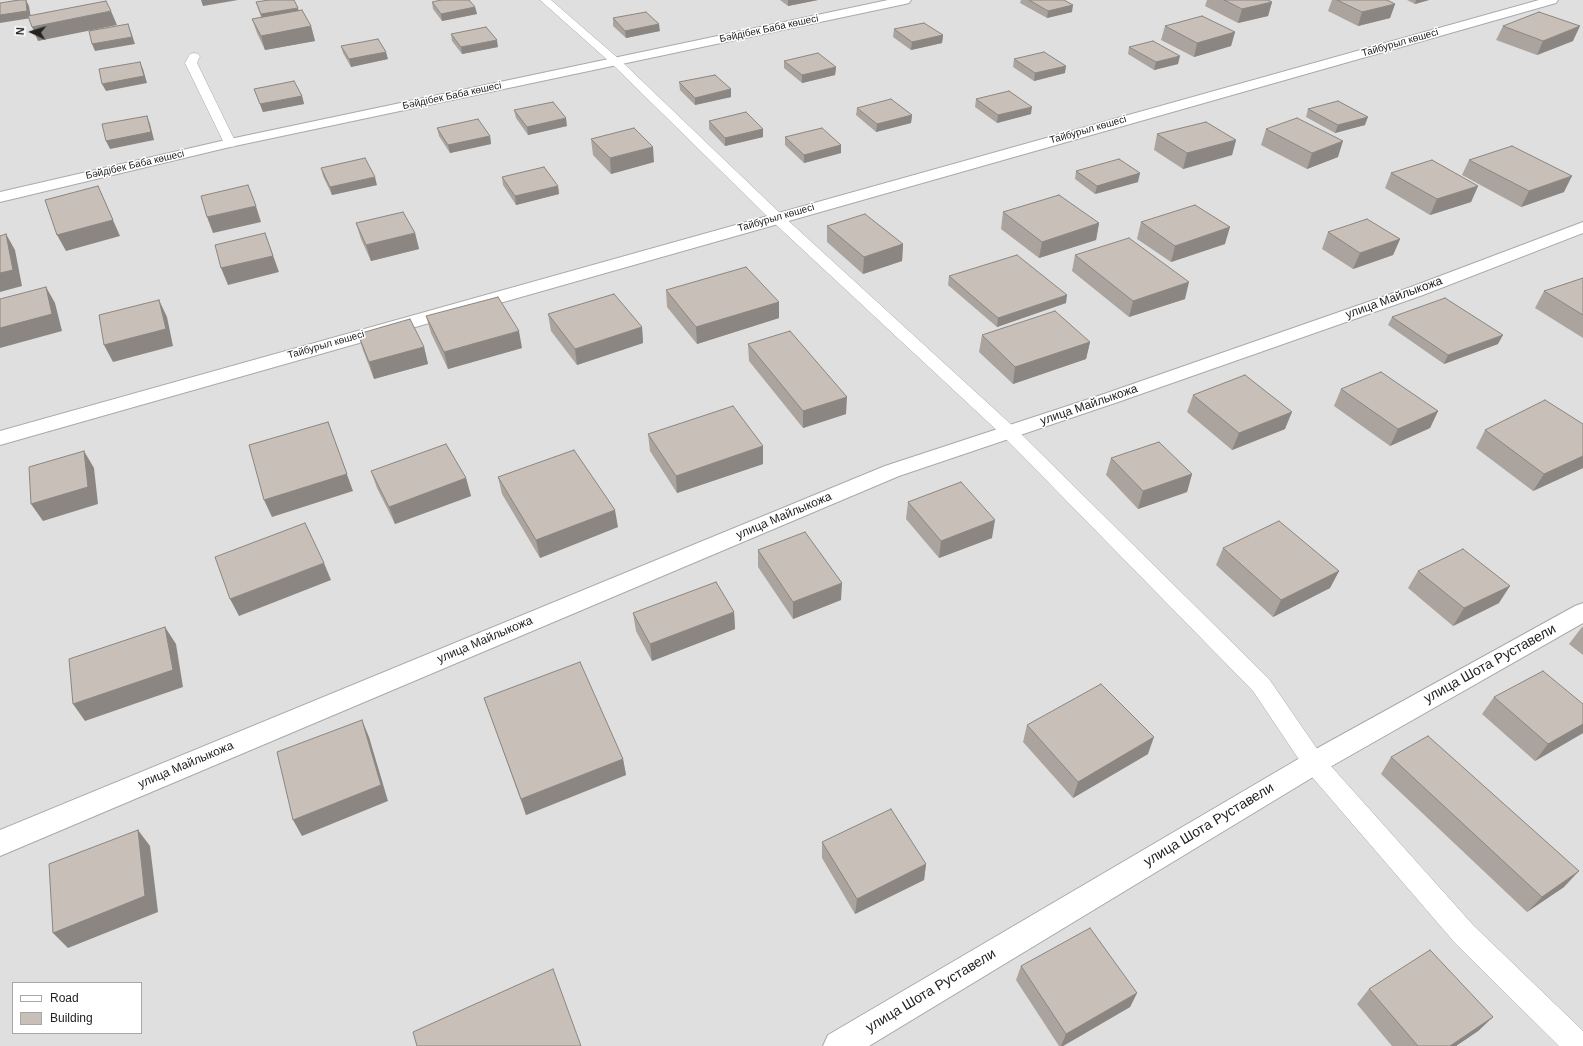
<!DOCTYPE html>
<html>
<head>
<meta charset="utf-8">
<style>
	body { margin:0 }
	#map { position:relative; width:1583px; height:1046px; overflow:hidden; background:#f2efe9; font-family:Helvetica,sans-serif }
	canvas { display:block }
	.legend { position:absolute; left:12px; top:982px; width:130px; height:52px; box-sizing:border-box; background:#fff; border:1px solid #a7a7a7; margin:0; padding:5px 7px; list-style:none; font-size:12px; color:#222 }
	.legend li { display:flex; align-items:center; gap:8px; height:20px }
	.legend b { width:20px; border:1px solid #a7a7a7 }
	.north { position:absolute; left:12px; top:12px; width:40px; height:40px; -webkit-text-stroke:3px #fff; paint-order:stroke; rotate:274deg; font-size:11px; font-weight:700; line-height:16px; text-align:center; color:#222 }
	.north::after { content:''; display:block; margin:auto; width:14px; height:18px; background:#222; clip-path:polygon(50% 0,100% 100%,50% 72%,0 100%) }
</style>
</head>
<body>
<div id="map">
<canvas width="1583" height="1046"></canvas>
<ul class="legend">
<li><b style="height:5px;background:#fff"></b>Road</li>
<li><b style="height:11px;background:#c7bfb8"></b>Building</li>
</ul>
<div class="north">N</div>
</div>
<script>
const context = document.querySelector('canvas').getContext('2d');
context.lineJoin = 'round';
function fillPath(path, color) { context.fillStyle = color; context.fill(path, 'evenodd'); }
const poly = rows => new Path2D(rows.map(r => 'M' + r).join(''));
function stroke(path, color, width, dash) { context.strokeStyle = color; context.lineWidth = width; context.lineCap = dash ? 'butt' : 'round'; context.setLineDash(dash || []); context.stroke(path); }
function drawText(font, color, halo, rows, align = 'center') {
  context.font = font + ' Helvetica,sans-serif'; context.lineWidth = 3; context.setLineDash([]); context.textBaseline = 'middle'; context.strokeStyle = halo; context.fillStyle = color; for (const [text, x, y, turn = 0] of rows) {
    context.save(); context.translate(x, y); context.rotate((+turn || 0) * Math.PI / 180); context.textAlign = isNaN(turn) ? turn : align; if (halo) context.strokeText(text, 0, 0); context.fillText(text, 0, 0); context.restore();
  }
}
fillPath(poly([
	[0,0,1583,0,1583,1046,0,1046],
	[13,983,141,983,141,1033,13,1033]
]), '#e0dfdf');
const lane = poly([
	[540,0,551,0,619,59,782,215,1015,428,1269,679,1322,756,1473,925,1583,1031,1583,1046,1559,1046,1455,943,1306,770,1253,691,1003,436,772,221,611,63,540,0],
	[194,53,198,54,200,56,197,63,236,143,235,146,230,147,225,146,224,143,185,63,190,54,194,53]
]);
const street = poly([
	[888,0,911,0,909,3,905,4,230,147,0,202,0,192,230,139,888,0],
	[1539,0,1558,0,1556,3,0,445,0,431,1539,0],
	[1583,222,1583,233,1423,295,1118,402,899,476,0,856,0,830,885,466,1104,394,1411,287,1583,222],
	[1583,603,1583,623,1323,771,869,1046,823,1046,828,1035,1305,755,1575,606,1583,603]
]);
stroke(lane, '#a9a9a9', 1);
stroke(street, '#a9a9a9', 2);
fillPath(lane, '#fff');
fillPath(street, '#fff');
fillPath(poly([
	[780,0,818,0,788,6],
	[1021,0,1064,0,1072,12,1047,18,1020,3],
	[1207,0,1268,0,1272,2,1268,16,1238,23,1205,6],
	[1332,0,1387,0,1395,4,1390,18,1358,26,1328,11],
	[1407,0,1429,0,1415,4],
	[256,2,299,10,311,26,315,41,265,50,257,33,252,19,261,17],
	[432,2,475,7,477,14,442,21,433,9],
	[613,18,660,31,626,38,613,26],
	[1165,26,1235,32,1231,46,1194,57,1161,40],
	[1503,26,1573,41,1537,55,1496,40],
	[894,29,943,35,942,43,911,50,893,37],
	[451,34,498,47,462,54,452,41],
	[341,46,388,59,351,67,343,53],
	[1129,47,1178,64,1154,70,1128,54],
	[1014,59,1065,73,1034,81,1013,67],
	[784,61,836,67,835,75,802,83,784,68],
	[679,82,731,89,731,97,695,105,680,90],
	[254,89,302,96,304,104,263,112],
	[976,99,1031,114,997,123,975,107],
	[857,108,912,115,911,123,876,132,856,115],
	[1308,109,1365,125,1335,133,1306,117],
	[514,110,567,126,528,135,516,118],
	[709,121,763,129,763,137,725,146,709,129],
	[437,128,490,136,491,144,450,153,439,136],
	[1266,129,1338,157,1307,169,1261,145],
	[1157,134,1236,140,1232,155,1183,169,1154,150],
	[785,137,841,145,841,153,804,163,785,145],
	[591,139,654,162,611,174,593,155],
	[1469,160,1564,192,1521,207,1462,175],
	[321,168,377,185,332,195,323,176],
	[1076,171,1138,182,1095,194,1075,179],
	[1391,173,1478,186,1471,202,1430,215,1385,188],
	[502,177,558,186,559,194,516,205,503,185],
	[1003,212,1099,223,1096,240,1039,258,1001,229],
	[1141,222,1225,244,1171,262,1137,239],
	[356,223,415,233,419,249,371,261,361,239],
	[827,226,903,244,902,261,863,274,827,242],
	[1328,232,1400,239,1393,255,1353,269,1322,249],
	[1075,255,1185,299,1129,317,1072,271],
	[949,276,1066,303,997,327,948,285],
	[1583,278,1583,338,1535,308,1544,291],
	[666,290,779,302,779,318,697,344,667,307],
	[548,314,642,327,643,343,577,365,551,331],
	[426,316,522,348,448,369,431,333],
	[1392,317,1498,344,1444,364,1388,325],
	[358,334,424,347,428,364,374,379,363,350],
	[982,335,1090,342,1086,359,1013,384,979,352],
	[748,344,846,414,803,428,749,361],
	[1341,389,1438,411,1430,428,1390,446,1334,406],
	[1193,395,1285,429,1232,450,1187,412],
	[1583,424,1583,468,1533,491,1476,448,1485,430],
	[648,434,763,446,763,464,677,493,650,451],
	[1111,458,1192,474,1187,492,1138,509,1106,475],
	[371,471,466,478,471,496,395,524,377,488],
	[498,477,618,527,540,558,502,494],
	[908,502,992,538,939,558,906,519],
	[1223,548,1339,571,1330,588,1273,617,1216,565],
	[758,550,841,600,793,619,758,567],
	[1418,571,1499,603,1453,626,1408,588],
	[734,612,735,629,652,661,636,631,633,613],
	[1582,627,1583,627,1583,655,1569,644],
	[1494,697,1583,704,1583,733,1535,761,1482,714],
	[484,698,623,759,626,775,526,815,490,714],
	[1027,725,1148,754,1073,798,1023,742],
	[1391,757,1564,887,1527,912,1381,774],
	[822,842,926,864,924,880,855,914,822,858],
	[1021,966,1137,993,1130,1007,1063,1046,1059,1046,1016,980],
	[1369,989,1493,1017,1478,1031,1456,1046,1392,1046,1357,1004]
]), '#aba49e');
fillPath(poly([
	[26,0,29,6,31,18,0,23,0,15],
	[201,0,238,0,203,6],
	[788,0,818,0,788,6],
	[1416,0,1429,0,1415,4],
	[1272,2,1268,16,1238,23,1242,9],
	[1395,4,1390,18,1358,26,1362,12],
	[1073,5,1072,12,1047,18,1048,11],
	[475,7,477,14,442,21,441,14],
	[298,8,300,15,263,21,261,14],
	[111,11,117,25,38,41,32,27],
	[128,24,131,32,135,44,95,51,92,44],
	[659,24,660,31,626,38,625,31],
	[311,26,315,41,265,50,261,36],
	[1580,26,1573,41,1537,55,1543,41],
	[1235,32,1231,46,1194,57,1197,43],
	[943,35,942,43,911,50,912,42],
	[497,40,498,47,462,54,461,47],
	[386,52,388,59,351,67,349,59],
	[1180,56,1178,64,1154,70,1156,62],
	[140,62,143,69,147,83,106,91,102,84],
	[1066,66,1065,73,1034,81,1035,73],
	[836,67,835,75,802,83,802,75],
	[731,89,731,97,695,105,695,98],
	[302,96,304,104,263,112,260,104],
	[1032,107,1031,114,997,123,998,115],
	[912,115,911,123,876,132,877,124],
	[147,116,150,124,154,140,110,149,106,141],
	[1368,117,1365,125,1335,133,1338,125],
	[566,118,567,126,528,135,527,127],
	[763,129,763,137,725,146,725,138],
	[490,136,491,144,450,153,448,145],
	[1236,140,1232,155,1183,169,1187,153],
	[1343,141,1338,157,1307,169,1312,153],
	[841,145,841,153,804,163,804,155],
	[653,147,654,162,611,174,610,158],
	[1140,173,1138,182,1095,194,1097,186],
	[1572,176,1564,192,1521,207,1529,191],
	[375,177,377,185,332,195,330,187],
	[98,186,120,236,66,251,57,235],
	[558,186,559,194,516,205,515,196],
	[1478,186,1471,202,1430,215,1437,199],
	[256,206,261,222,213,233,207,217],
	[1099,223,1096,240,1039,258,1042,242],
	[1230,227,1225,244,1171,262,1175,246],
	[265,233,279,272,228,285,221,268],
	[415,233,419,249,371,261,366,245],
	[6,234,15,250,22,286,0,292,0,273],
	[1400,239,1393,255,1353,269,1360,253],
	[903,244,902,261,863,274,864,257],
	[1189,282,1185,299,1129,317,1133,301],
	[46,287,55,303,62,331,0,348,0,328],
	[1067,295,1066,303,997,327,998,318],
	[159,300,167,317,173,346,113,362,104,345],
	[779,302,779,318,697,344,696,327],
	[642,327,643,343,577,365,575,349],
	[519,331,522,348,448,369,444,352],
	[1503,335,1498,344,1444,364,1448,355],
	[1090,342,1086,359,1013,384,1015,367],
	[424,347,428,364,374,379,369,362],
	[847,397,846,414,803,428,803,411],
	[1438,411,1430,428,1390,446,1398,429],
	[1292,412,1285,429,1232,450,1239,433],
	[328,422,353,491,272,517,264,500],
	[763,446,763,464,677,493,676,476],
	[84,451,94,468,98,504,43,521,31,504],
	[1583,456,1583,468,1533,491,1544,474],
	[1192,474,1187,492,1138,509,1143,491],
	[466,478,471,496,395,524,389,507],
	[615,510,618,527,540,558,536,540],
	[995,520,992,538,939,558,941,541],
	[324,563,331,580,239,616,230,599],
	[1339,571,1330,588,1273,617,1281,600],
	[842,583,841,600,793,619,793,602],
	[1510,586,1499,603,1453,626,1464,608],
	[734,612,735,629,652,661,650,644],
	[165,627,176,644,183,687,85,721,73,704],
	[362,720,369,737,388,801,302,836,293,820],
	[1583,724,1583,733,1535,761,1548,744],
	[1154,737,1148,754,1073,798,1078,782],
	[623,759,626,775,526,815,521,799],
	[138,830,150,846,158,912,68,948,53,933],
	[926,864,924,880,855,914,857,899],
	[1579,871,1564,887,1527,912,1542,897],
	[1137,993,1130,1007,1063,1046,1061,1046,1066,1034],
	[1493,1017,1478,1031,1456,1046,1450,1046]
]), '#8b8681');
const building = poly([
	[19,0,26,0,27,11,0,15,0,3,19,0],
	[269,0,294,0,298,8,261,14,256,2,269,0],
	[441,0,469,0,475,7,441,14,432,2,441,0],
	[1029,0,1064,0,1073,5,1048,11,1029,0],
	[1224,0,1268,0,1272,2,1242,9,1224,0],
	[1337,0,1387,0,1395,4,1362,12,1337,0],
	[106,1,111,11,32,27,28,16,106,1],
	[302,10,311,26,261,36,252,19,302,10],
	[646,12,659,24,625,31,613,18,646,12],
	[1539,12,1580,26,1543,41,1503,26,1539,12],
	[1202,16,1235,32,1197,43,1165,26,1202,16],
	[924,23,943,35,912,42,894,29,924,23],
	[128,24,132,37,92,44,89,31,128,24],
	[486,27,497,40,461,47,451,34,486,27],
	[378,39,386,52,349,59,341,46,378,39],
	[1153,41,1180,56,1156,62,1129,47,1153,41],
	[1044,52,1066,66,1035,73,1014,59,1044,52],
	[818,53,836,67,802,75,784,61,818,53],
	[140,62,144,76,102,84,99,69,140,62],
	[715,75,731,89,695,98,679,82,715,75],
	[294,81,302,96,260,104,254,89,294,81],
	[1009,91,1032,107,998,115,976,99,1009,91],
	[891,99,912,115,877,124,857,108,891,99],
	[1338,101,1368,117,1338,125,1308,109,1338,101],
	[553,102,566,118,527,127,514,110,553,102],
	[746,112,763,129,725,138,709,121,746,112],
	[147,116,151,132,106,141,102,124,147,116],
	[1297,118,1343,141,1312,153,1266,129,1297,118],
	[478,119,490,136,448,145,437,128,478,119],
	[1206,122,1236,140,1187,153,1157,134,1206,122],
	[634,128,653,147,610,158,591,139,634,128],
	[822,128,841,145,804,155,785,137,822,128],
	[1512,146,1572,176,1529,191,1469,160,1512,146],
	[365,158,375,177,330,187,321,168,365,158],
	[1119,159,1140,173,1097,186,1076,171,1119,159],
	[1432,160,1478,186,1437,199,1391,173,1432,160],
	[544,167,558,186,515,196,502,177,544,167],
	[248,185,256,206,207,217,201,196,248,185],
	[98,186,113,220,57,235,45,200,98,186],
	[1059,195,1099,223,1042,242,1003,212,1059,195],
	[1195,205,1230,227,1175,246,1141,222,1195,205],
	[403,212,415,233,366,245,356,223,403,212],
	[865,214,903,244,864,257,827,226,865,214],
	[1367,219,1400,239,1360,253,1328,232,1367,219],
	[265,233,273,256,221,268,215,245,265,233],
	[6,234,13,270,0,273,0,236,6,234],
	[1129,238,1189,282,1133,301,1075,255,1129,238],
	[1017,255,1067,295,998,318,949,276,1017,255],
	[746,267,779,302,696,327,666,290,746,267],
	[1583,278,1583,315,1544,291,1583,278],
	[46,287,52,314,0,328,0,299,46,287],
	[614,294,642,327,575,349,548,314,614,294],
	[498,297,519,331,444,352,426,316,498,297],
	[1445,298,1503,335,1448,355,1392,317,1445,298],
	[159,300,166,329,104,345,99,315,159,300],
	[1055,311,1090,342,1015,367,982,335,1055,311],
	[410,319,424,347,369,362,358,334,410,319],
	[790,331,847,397,803,411,748,344,790,331],
	[1381,372,1438,411,1398,429,1341,389,1381,372],
	[1245,375,1292,412,1239,433,1193,395,1245,375],
	[1545,400,1583,424,1583,456,1544,474,1485,430,1545,400],
	[733,406,763,446,676,476,648,434,733,406],
	[328,422,347,474,264,500,249,445,328,422],
	[1159,442,1192,474,1143,491,1111,458,1159,442],
	[446,444,466,478,389,507,371,471,446,444],
	[574,450,615,510,536,540,498,477,574,450],
	[84,451,88,487,31,504,29,467,84,451],
	[961,482,995,520,941,541,908,502,961,482],
	[1279,521,1339,571,1281,600,1223,548,1279,521],
	[305,523,324,563,230,599,215,557,305,523],
	[805,532,842,583,793,602,758,550,805,532],
	[1463,549,1510,586,1464,608,1418,571,1463,549],
	[716,582,734,612,650,644,633,613,716,582],
	[165,627,173,670,73,704,69,659,165,627],
	[580,662,623,759,521,799,484,698,580,662],
	[1543,671,1583,704,1583,724,1548,744,1494,697,1543,671],
	[1101,684,1154,737,1078,782,1027,725,1101,684],
	[362,720,381,785,293,820,277,752,362,720],
	[1428,736,1579,871,1542,897,1391,757,1428,736],
	[891,809,926,864,857,899,822,842,891,809],
	[138,830,145,896,53,933,49,864,138,830],
	[1090,928,1137,993,1066,1034,1021,966,1090,928],
	[1430,950,1493,1017,1450,1046,1418,1046,1369,989,1430,950],
	[553,969,581,1046,417,1046,413,1032,553,969]
]);
fillPath(building, '#c7bfb8');
stroke(building, '#8b8681', 1);
drawText('10px', '#222', '#fff', [
	["Бәйдібек Баба көшесі",769,29,-12],
	["Тайбурыл көшесі",1400,43,-16],
	["Бәйдібек Баба көшесі",452,96,-12],
	["Тайбурыл көшесі",1088,130,-16],
	["Бәйдібек Баба көшесі",135,165,-13],
	["Тайбурыл көшесі",776,218,-16],
	["Тайбурыл көшесі",326,345,-16]
]);
drawText('12px', '#222', '#fff', [
	["улица Майлыкожа",1394,298,-20],
	["улица Майлыкожа",1089,405,-19],
	["улица Майлыкожа",784,516,-23],
	["улица Майлыкожа",485,640,-23],
	["улица Майлыкожа",186,765,-23]
]);
drawText('14px', '#222', '#fff', [
	["улица Шота Руставели",1490,664,-29],
	["улица Шота Руставели",1209,825,-31],
	["улица Шота Руставели",931,991,-31]
]);
</script>
</body>
</html>
